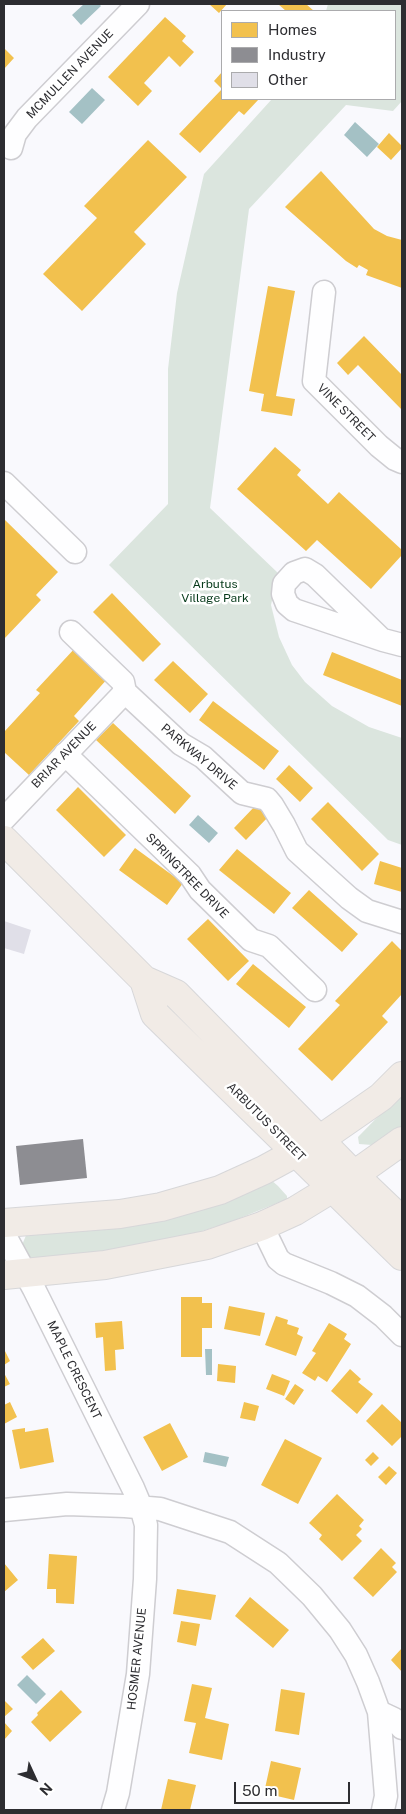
<!DOCTYPE html>
<html>
<head>
<meta charset="utf-8">
<style>
	body { margin:0 }
	#map { position:relative; width:406px; height:1814px; overflow:hidden; background:#f9f9fd; font-family:"Public Sans",sans-serif }
	canvas { display:block }
	.frame { position:absolute; inset:0; border:5px solid #2d2d31; pointer-events:none }
	.legend { position:absolute; left:221px; top:10px; width:175px; height:90px; box-sizing:border-box; background:#fff; border:1px solid #ababad; margin:0; padding:6px 9px; list-style:none; font-size:15px; color:#2d2d31 }
	.legend li { display:flex; align-items:center; gap:10px; height:25px }
	.legend b { width:25px; border:1px solid #ababad }
	.north { position:absolute; left:10px; top:1754px; width:50px; height:50px; -webkit-text-stroke:4px #fff; paint-order:stroke; rotate:133deg; font-size:14px; font-weight:700; line-height:20px; text-align:center; color:#2d2d31 }
	.north::after { content:''; display:block; margin:auto; width:18px; height:22px; background:#2d2d31; clip-path:polygon(50% 0,100% 100%,50% 72%,0 100%) }
	.scale { position:absolute; left:234px; top:1782px; width:116px; height:22px; box-sizing:border-box; border:2px solid #2d2d31; border-top:0; padding-left:6px; font-size:15px; line-height:18px; white-space:nowrap; color:#2d2d31; -webkit-text-stroke:4px #fff; paint-order:stroke }
</style>
</head>
<body>
<div id="map">
<canvas width="406" height="1814"></canvas>
<div class="frame"></div>
<ul class="legend">
<li><b style="height:14px;background:#f2c14e"></b>Homes</li>
<li><b style="height:14px;background:#8d8d92"></b>Industry</li>
<li><b style="height:14px;background:#e0dfe8"></b>Other</li>
</ul>
<div class="north">N</div>
<div class="scale">50 m</div>
</div>
<script>
const context = document.querySelector('canvas').getContext('2d');
context.lineJoin = 'round';
function fillPath(path, color) { context.fillStyle = color; context.fill(path, 'evenodd'); }
const poly = rows => new Path2D(rows.map(r => 'M' + r).join(''));
function stroke(path, color, width, dash) { context.strokeStyle = color; context.lineWidth = width; context.lineCap = dash ? 'butt' : 'round'; context.setLineDash(dash || []); context.stroke(path); }
function drawText(font, color, halo, rows, align = 'center') {
  context.font = font + ' "Public Sans",sans-serif'; context.lineWidth = 5; context.setLineDash([]); context.textBaseline = 'middle'; context.strokeStyle = halo; context.fillStyle = color; for (const [text, x, y, turn = 0] of rows) {
    context.save(); context.translate(x, y); context.rotate((+turn || 0) * Math.PI / 180); context.textAlign = isNaN(turn) ? turn : align; if (halo) context.strokeText(text, 0, 0); context.fillText(text, 0, 0); context.restore();
  }
}
fillPath(poly([
	[328,4,402,4,402,101,393,111,346,105,249,209,210,508,278,573,271,605,279,637,292,665,305,682,332,706,369,727,402,738,402,845,388,840,109,565,168,504,168,369,177,293,204,174,272,99,395,99,395,11,326,11],
	[402,1092,402,1130,383,1142,372,1145,359,1144,358,1137],
	[270,1179,278,1186,287,1196,287,1199,233,1221,199,1232,93,1256,34,1260,30,1258,22,1245,27,1233]
]), '#dbe5de');
fillPath(poly([
	[84,4,99,4,101,6,81,25,72,15],
	[92,88,105,100,82,124,69,112],
	[355,122,379,144,367,157,344,135],
	[198,815,218,833,209,843,189,825],
	[205,1349,212,1349,212,1375,206,1375],
	[205,1452,229,1457,226,1467,203,1462],
	[27,1675,46,1694,36,1704,17,1685]
]), '#a4c1c5');
fillPath(poly([
	[209,4,227,4,219,13],
	[278,4,306,4,314,11,286,11],
	[165,17,186,36,182,41,194,52,180,67,169,56,144,83,152,91,138,106,108,77],
	[4,48,14,58,4,69],
	[222,72,222,99,259,99,244,115,239,111,200,153,179,134,222,89,214,81],
	[389,133,402,146,402,148,391,160,377,147],
	[148,140,187,177,134,232,146,244,82,311,43,274,97,218,84,206],
	[321,171,374,229,387,236,402,240,402,288,366,275,368,270,359,265,357,268,346,261,285,207],
	[268,286,295,291,276,396,295,399,292,416,261,411,264,394,249,391],
	[364,336,402,375,402,410,358,365,348,375,337,363],
	[275,447,301,470,297,475,328,504,339,492,402,550,402,555,371,589,317,540,306,551,237,489],
	[4,519,58,572,36,595,41,600,4,639],
	[112,593,161,644,143,662,93,612],
	[76,647,109,677,74,716,79,721,29,775,4,752,4,732,40,693,36,690],
	[332,652,402,680,402,706,323,675],
	[173,661,208,694,190,713,154,680],
	[213,701,279,751,264,770,199,720],
	[113,723,191,796,175,814,96,740],
	[289,765,313,788,300,802,276,779],
	[78,787,126,835,104,857,56,810],
	[328,802,379,854,362,871,311,819],
	[256,805,268,817,246,840,234,828],
	[135,848,183,883,167,905,119,870],
	[237,849,291,893,274,914,219,870],
	[380,861,402,868,402,892,374,884],
	[309,890,358,934,342,952,292,908],
	[208,919,249,961,228,981,187,939],
	[392,941,402,951,402,994,382,1016,388,1022,332,1081,298,1049,340,1005,335,1001],
	[253,964,306,1007,289,1028,236,984],
	[181,1297,202,1297,202,1303,212,1303,212,1328,202,1328,202,1357,181,1357],
	[229,1306,265,1313,260,1336,224,1329],
	[276,1316,288,1320,287,1324,299,1328,297,1334,303,1337,296,1356,265,1345],
	[122,1321,124,1349,115,1350,116,1370,105,1371,103,1337,96,1338,95,1323],
	[329,1323,347,1334,344,1339,351,1344,327,1382,318,1376,315,1381,302,1373,316,1353,312,1351],
	[4,1349,10,1361,4,1365],
	[218,1364,236,1366,235,1383,217,1381],
	[350,1369,361,1379,358,1382,373,1394,357,1414,331,1391],
	[4,1373,10,1384,4,1387],
	[272,1374,290,1381,284,1396,266,1389],
	[295,1384,304,1390,294,1405,285,1399],
	[10,1402,17,1417,4,1424,4,1405],
	[244,1402,259,1406,255,1421,240,1418],
	[382,1404,402,1423,402,1436,392,1446,366,1421],
	[170,1423,188,1457,162,1471,143,1437],
	[25,1428,25,1432,48,1428,54,1462,20,1469,12,1430],
	[285,1439,322,1458,298,1504,261,1485],
	[373,1452,379,1458,371,1466,365,1460],
	[389,1466,397,1473,386,1485,378,1477],
	[337,1494,364,1520,359,1526,362,1529,356,1535,362,1541,342,1561,319,1539,322,1535,309,1523],
	[381,1548,396,1563,392,1567,397,1572,373,1597,353,1578],
	[49,1554,77,1556,74,1604,56,1603,56,1589,47,1589],
	[4,1563,18,1580,4,1592],
	[177,1589,216,1595,211,1620,173,1614],
	[250,1597,289,1630,273,1648,235,1616],
	[181,1621,200,1624,196,1646,177,1642],
	[43,1638,55,1651,33,1670,21,1657],
	[402,1648,402,1672,391,1660],
	[192,1684,212,1688,205,1718,229,1724,222,1760,189,1753,196,1723,184,1721],
	[281,1689,305,1693,299,1735,275,1731],
	[61,1690,82,1712,50,1742,31,1722,38,1715,37,1713],
	[4,1700,13,1709,4,1717],
	[4,1722,12,1731,4,1740],
	[271,1761,301,1768,294,1800,264,1793],
	[168,1779,196,1785,190,1810,161,1810]
]), '#f2c14e');
fillPath(poly([
	[83,1139,87,1178,20,1185,16,1146]
]), '#8d8d92');
fillPath(poly([
	[4,921,31,930,24,954,4,948]
]), '#e0dfe8');
const minor = poly([
	[11,148,15,134,27,118,138,4],
	[324,292,314,381,379,446,395,459,402,462],
	[4,483,75,552],
	[71,632,123,682,125,692,181,744,203,757,242,793,267,799,272,805,284,825,297,851,349,898,367,911,402,922],
	[381,639,315,575,305,569,294,573,284,584,283,594,287,604,294,610,383,640,402,645],
	[65,754,190,875,200,890,251,940,269,946,315,990],
	[4,819,125,692],
	[262,1226,278,1259,284,1264,331,1283,357,1296,383,1316,402,1335],
	[4,1234,34,1289,133,1488,141,1507,146,1525,145,1579,138,1674,118,1793,113,1810],
	[4,1510,67,1504,125,1506,160,1509,230,1532,278,1563,312,1596,340,1630,356,1655,368,1682,379,1712,386,1796,383,1810],
	[379,1712,394,1719,402,1728]
]);
const major = poly([
	[4,840,144,980,176,994,354,1175,402,1221],
	[144,980,155,1014,402,1256],
	[4,1223,120,1214,161,1207,220,1190,264,1170,319,1140,381,1097,402,1076],
	[4,1275,105,1265,207,1245,262,1226,295,1211,354,1175,402,1141]
]);
stroke(minor, '#cecdd1', 25);
stroke(major, '#d7d7d9', 30);
stroke(minor, '#fefeff', 22);
stroke(major, '#f1ebe6', 28);
drawText('12px', '#2d2d31', '#fff', [
	["MCMULLEN AVENUE",70,74,-46],
	["VINE STREET",346,413,45],
	["BRIAR AVENUE",64,755,-46],
	["PARKWAY DRIVE",199,757,40],
	["SPRINGTREE DRIVE",187,876,46],
	["ARBUTUS STREET",266,1122,45],
	["MAPLE CRESCENT",74,1370,64],
	["HOSMER AVENUE",137,1659,-84]
]);
drawText('12px', '#053919', '#fff', [
	["Arbutus",215,584],
	["Village Park",215,598]
]);
</script>
</body>
</html>
